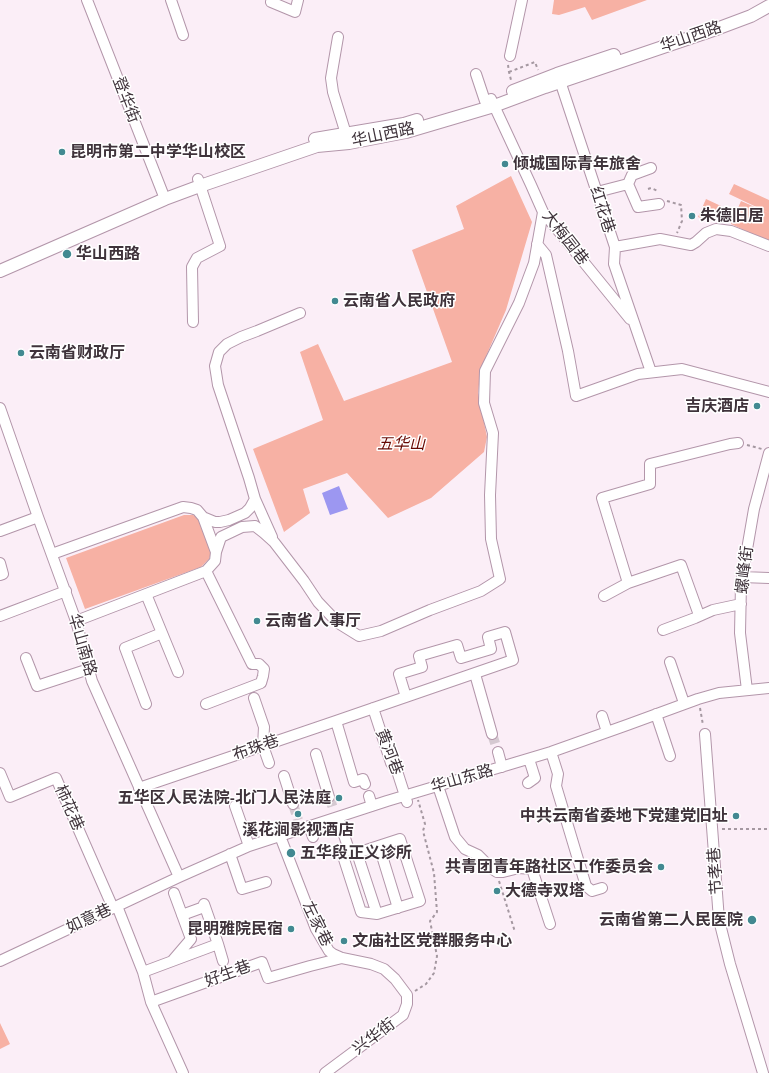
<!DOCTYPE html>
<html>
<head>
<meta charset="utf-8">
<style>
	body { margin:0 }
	canvas { display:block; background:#fbeef7 }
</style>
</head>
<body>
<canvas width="769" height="1073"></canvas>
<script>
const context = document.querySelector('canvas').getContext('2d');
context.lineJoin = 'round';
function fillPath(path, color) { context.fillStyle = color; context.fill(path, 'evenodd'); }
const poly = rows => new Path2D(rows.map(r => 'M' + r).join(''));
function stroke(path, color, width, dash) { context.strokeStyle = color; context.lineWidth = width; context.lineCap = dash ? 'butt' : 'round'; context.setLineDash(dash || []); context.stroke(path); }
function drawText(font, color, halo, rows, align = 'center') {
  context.font = font + ' "Zilla Slab","Noto Sans SC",serif'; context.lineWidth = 3; context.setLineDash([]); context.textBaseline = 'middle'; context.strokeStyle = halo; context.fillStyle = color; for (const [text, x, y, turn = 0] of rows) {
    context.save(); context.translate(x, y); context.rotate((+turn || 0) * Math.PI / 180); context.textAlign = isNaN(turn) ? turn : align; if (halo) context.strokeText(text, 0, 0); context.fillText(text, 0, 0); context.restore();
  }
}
fillPath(poly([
	[554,0,647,0,592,20,585,7,559,15,552,14],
	[511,176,532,222,506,310,481,368,478,393,487,437,484,452,431,498,388,518,347,473,303,489,310,513,284,532,253,449,323,420,300,352,318,344,344,401,452,362,412,250,464,229,456,206],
	[734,184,769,200,769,213,729,194],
	[706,199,721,206,713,221,706,220,698,217],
	[741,201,769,213,769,242,731,224],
	[184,515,193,515,200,519,212,551,209,559,201,567,85,609,66,558],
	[0,1023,10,1044,0,1049]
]), '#f7b1a4');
fillPath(poly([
	[339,486,348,509,330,515,322,493]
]), '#9c97f1');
stroke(poly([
	[492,734,498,752],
	[329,797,333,808],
	[293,804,298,820]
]), '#d5c9d1', 10, [10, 5]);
const minor = poly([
	[87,0,165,199],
	[171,0,183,35],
	[271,2,295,12,298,0],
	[338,37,331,78,333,92,346,134],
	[510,56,522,0],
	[476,74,485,101],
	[558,75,615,247,614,264,651,372],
	[491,99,531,185,543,212,630,319],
	[628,184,632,175,651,168],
	[597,192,628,184,638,207,659,204],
	[537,244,546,255,568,351,576,396,638,374,682,369,769,392],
	[615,247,660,239,691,245,696,242,706,233,716,229,731,231,769,246],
	[193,322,192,267,197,258,220,246,198,179],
	[0,408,38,517,76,621,92,681,179,877],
	[255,499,272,537],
	[203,517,215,522,220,522,229,520,245,513,250,508,255,499,249,478,218,385,215,366,219,352,227,344,241,337,257,331,300,313],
	[0,531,38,517],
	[216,552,221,537,242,527,255,526,264,533,274,542,304,581,318,602,338,623,359,636,381,631,430,610,481,591,500,579,491,539,490,495,493,433,484,403,485,371,519,303,534,263,543,212],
	[52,554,183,507,191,508,197,510,203,517,216,552,215,561,206,571,76,621],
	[0,563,3,574,0,575],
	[206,571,252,664,259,664,264,669,263,676,261,683,206,704],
	[742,577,769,578],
	[628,583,681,565,699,615],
	[146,594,178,672],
	[604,596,628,583,602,498,650,484,650,464,730,444,738,443],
	[0,616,66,591],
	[663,630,695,618,713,610,741,604],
	[26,658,37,686,89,669],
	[670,662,684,703],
	[475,674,492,734],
	[747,690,740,633,741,584,754,509,769,453],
	[254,698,264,727,263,746,269,763],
	[146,704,125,648,162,633],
	[373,708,391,763,397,771,407,802],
	[656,714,670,756],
	[602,716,607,732],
	[336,721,354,782,363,779,365,784],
	[705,734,719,920,730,964,763,1073],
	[498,752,502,767],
	[551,752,558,774,556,786,586,886,592,891,602,888],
	[316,754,329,797],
	[0,773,10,797,56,778,113,908],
	[284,776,293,804],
	[528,783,535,778,529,759],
	[438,786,455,837,465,849,478,855,491,868,497,872,503,872,519,868,532,869,550,924],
	[139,788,336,721,513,660,505,632,488,637,491,649,461,658,457,645,419,656,422,667,399,674,406,697],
	[369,796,372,806],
	[235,806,249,846],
	[338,817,349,850,357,853,377,914,420,901,400,839,357,853],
	[309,826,313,837],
	[280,836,316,929,329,951,333,954,342,958,371,964,384,969,395,979,407,995,407,1004,403,1015,325,1073],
	[379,846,398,908],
	[349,850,342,853,361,912,377,914],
	[230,854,242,889,266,882],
	[204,904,218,944],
	[117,906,143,972,151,1002,183,1073],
	[182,915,204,907],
	[173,960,191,939,174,893],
	[0,961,179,877,249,846,387,801,551,752,627,725,698,699,719,693,769,688],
	[143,972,218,944,223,961],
	[151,1002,262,962,268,978,310,966,342,958]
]);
const major = poly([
	[513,91,557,74,614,55],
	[315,139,404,124,417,120],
	[0,271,165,199,200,186,317,146,349,143,406,132,494,106,545,87,719,28,751,16,769,6]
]);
stroke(minor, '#b396aa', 12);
stroke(major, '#b396aa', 14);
stroke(poly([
	[508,65,509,72,511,80],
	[509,72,535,62,538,70],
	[648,189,651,188,658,191],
	[667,201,681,205,682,221,677,233],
	[747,445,762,449],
	[700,708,703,725],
	[722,829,769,829],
	[499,881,515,932],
	[415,991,426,984,434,973,437,956,430,921,437,912,434,873,423,831,425,824,418,800]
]), '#a598a1', 2, [3, 3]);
stroke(minor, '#fff', 10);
stroke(major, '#fff', 12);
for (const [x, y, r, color] of [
	[62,152,4,"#428991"],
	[505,164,4,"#428991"],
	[692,216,4,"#428991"],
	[67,254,5,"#428991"],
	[335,301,4,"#428991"],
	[21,353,4,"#428991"],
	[757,406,4,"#428991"],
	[257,621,4,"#428991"],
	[339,798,4,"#428991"],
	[298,814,4,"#428991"],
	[736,816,4,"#428991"],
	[291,853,5,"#428991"],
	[661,867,4,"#428991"],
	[497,891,4,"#428991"],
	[752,920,5,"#428991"],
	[291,929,4,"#428991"],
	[344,941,4,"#428991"]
]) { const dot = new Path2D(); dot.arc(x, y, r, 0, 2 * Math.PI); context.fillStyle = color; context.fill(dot); stroke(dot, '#fff', 1.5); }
drawText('16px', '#3f333b', '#fff', [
	["华山西路",691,37,-19],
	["登华街",126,100,69],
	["华山西路",383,135,-12],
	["红花巷",602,210,72],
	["大梅园巷",565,238,52],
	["螺峰街",745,570,-83],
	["华山南路",82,645,74],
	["布珠巷",256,748,-19],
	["黄河巷",389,752,69],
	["华山东路",462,779,-16],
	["柿花巷",69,808,66],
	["节孝巷",716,871,-94],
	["如意巷",89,919,-25],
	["左家巷",317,924,64],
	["好生巷",228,974,-20],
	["兴华街",374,1037,-37]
]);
drawText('bold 16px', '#3f333b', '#fff', [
	["昆明市第二中学华山校区",70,152],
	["倾城国际青年旅舍",513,164],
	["朱德旧居",700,216],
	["华山西路",76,254],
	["云南省人民政府",343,301],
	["云南省财政厅",29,353],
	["吉庆酒店",749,406,"right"],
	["云南省人事厅",265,621],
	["五华区人民法院-北门人民法庭",331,798,"right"],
	["中共云南省委地下党建党旧址",728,816,"right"],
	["溪花涧影视酒店",298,830,"center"],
	["五华段正义诊所",300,853],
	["共青团青年路社区工作委员会",653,867,"right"],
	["大德寺双塔",505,891],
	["云南省第二人民医院",743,920,"right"],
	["昆明雅院民宿",283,929,"right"],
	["文庙社区党群服务中心",352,941]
], 'left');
drawText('italic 16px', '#660701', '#fff', [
	["五华山",401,444]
]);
</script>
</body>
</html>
